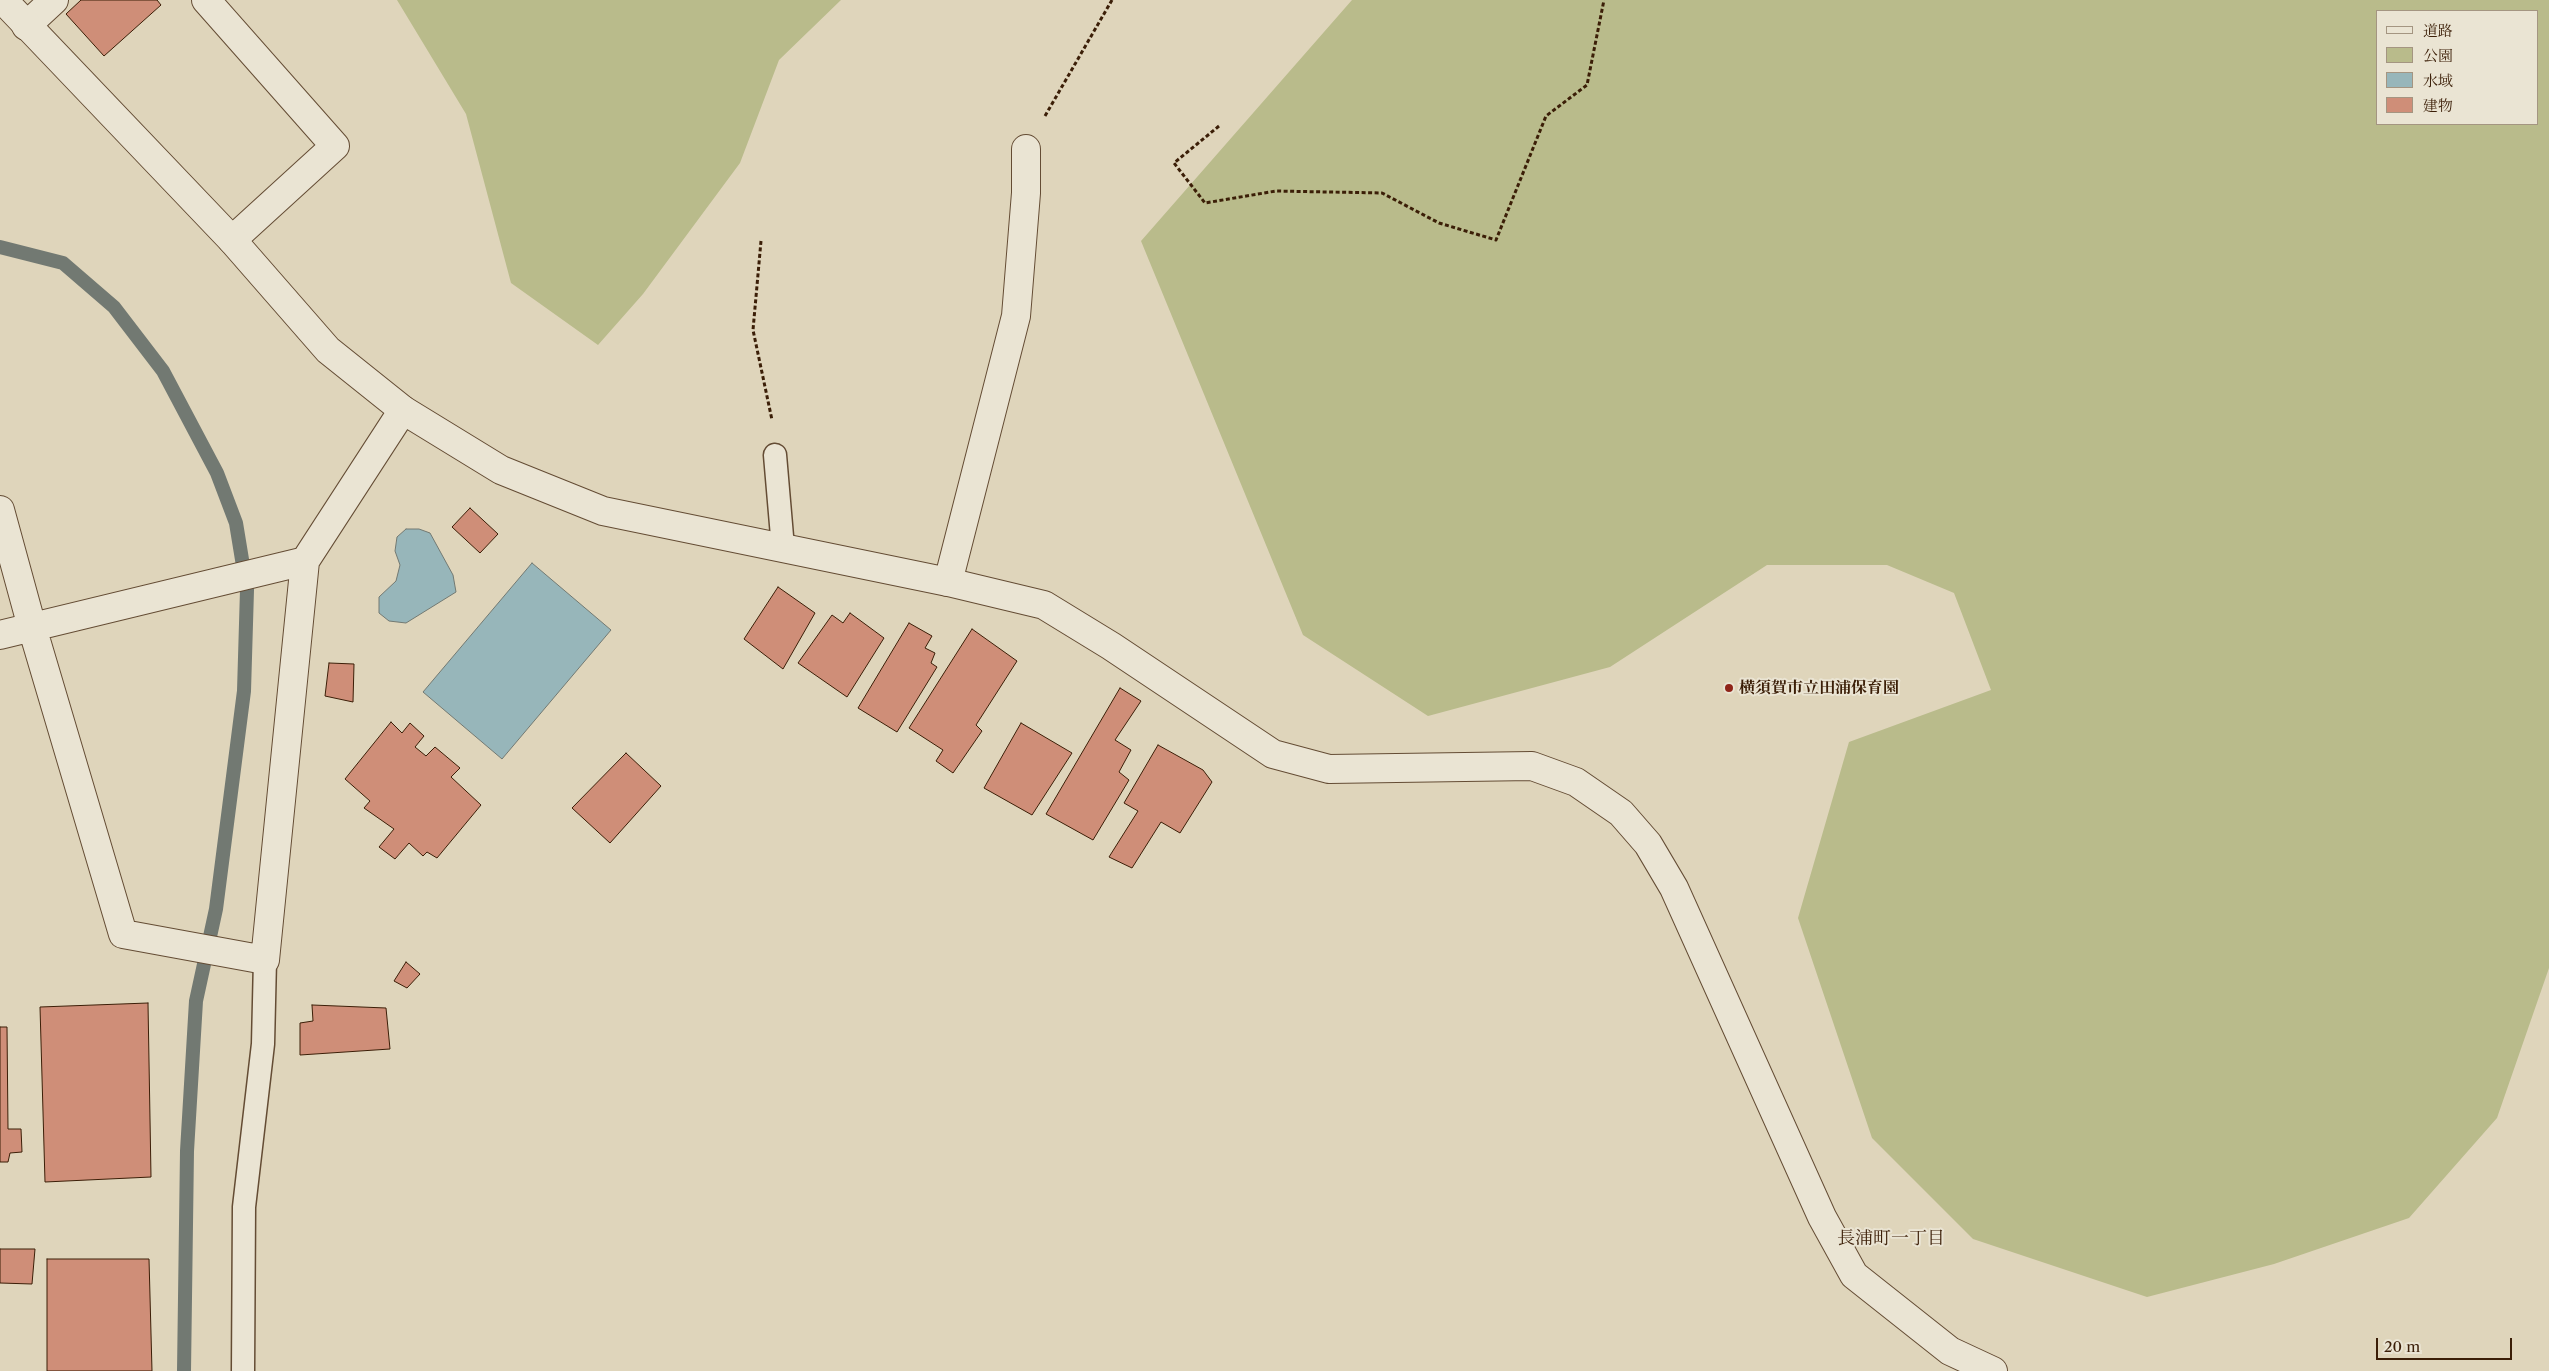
<!DOCTYPE html>
<html>
<head>
<meta charset="utf-8">
<style>
	body { margin:0 }
	#map { position:relative; width:2549px; height:1371px; overflow:hidden; background:#dfd5bb; font-family:"Libre Caslon Text","Noto Serif JP",serif }
	canvas { display:block }
	.legend { position:absolute; left:2376px; top:10px; width:162px; height:115px; box-sizing:border-box; background:#eae4d3; border:1px solid #a49581; margin:0; padding:6px 9px; list-style:none; font-size:15px; color:#3b1e07 }
	.legend li { display:flex; align-items:center; gap:10px; height:25px }
	.legend b { width:25px; border:1px solid #a49581 }
	.scale { position:absolute; left:2376px; top:1338px; width:136px; height:22px; box-sizing:border-box; border:2px solid #3b1e07; border-top:0; padding-left:6px; font-size:15px; line-height:18px; white-space:nowrap; color:#3b1e07; -webkit-text-stroke:4px #eae4d3; paint-order:stroke }
</style>
</head>
<body>
<div id="map">
<canvas width="2549" height="1371"></canvas>
<ul class="legend">
<li><b style="height:6px;background:#eae4d3"></b>道路</li>
<li><b style="height:14px;background:#b9bb8b"></b>公園</li>
<li><b style="height:14px;background:#97b6ba"></b>水域</li>
<li><b style="height:14px;background:#cf8e78"></b>建物</li>
</ul>
<div class="scale">20 m</div>
</div>
<script>
const context = document.querySelector('canvas').getContext('2d');
context.lineJoin = 'round';
function fillPath(path, color) { context.fillStyle = color; context.fill(path, 'evenodd'); }
const poly = rows => new Path2D(rows.map(r => 'M' + r).join(''));
function stroke(path, color, width, dash) { context.strokeStyle = color; context.lineWidth = width; context.lineCap = dash ? 'butt' : 'round'; context.setLineDash(dash || []); context.stroke(path); }
function drawText(font, color, halo, rows, align = 'center') {
  context.font = font + ' "Libre Caslon Text","Noto Serif JP",serif'; context.lineWidth = 4; context.setLineDash([]); context.textBaseline = 'middle'; context.strokeStyle = halo; context.fillStyle = color; for (const [text, x, y, turn = 0] of rows) {
    context.save(); context.translate(x, y); context.rotate((+turn || 0) * Math.PI / 180); context.textAlign = isNaN(turn) ? turn : align; if (halo) context.strokeText(text, 0, 0); context.fillText(text, 0, 0); context.restore();
  }
}
fillPath(poly([
	[397,0,841,0,779,60,740,163,643,294,598,345,511,283,466,114],
	[1352,0,2549,0,2549,968,2497,1118,2409,1218,2274,1264,2147,1297,1973,1239,1872,1138,1798,918,1849,742,1991,690,1954,593,1887,565,1767,565,1610,667,1428,716,1303,635,1141,241],
	[2538,11,2538,124,2378,124,2378,11]
]), '#b9bb8b');
const water = poly([
	[406,529,419,529,430,533,453,575,456,592,406,623,389,621,379,613,379,597,396,581,400,565,395,551,397,537,406,529],
	[532,563,611,630,502,759,423,692,532,563]
]);
fillPath(water, '#97b6ba');
stroke(water, '#727972', 1);
stroke(poly([
	[0,247,63,263,114,307,163,371,217,473,236,523,247,590,244,691,216,909,196,1001,187,1151,184,1371]
]), '#727972', 14);
const building = poly([
	[81,0,157,0,161,5,104,56,66,14,81,0],
	[470,508,498,534,480,553,452,527,470,508],
	[778,587,815,613,783,669,744,639,778,587],
	[850,613,884,638,847,697,798,663,832,615,843,623,850,613],
	[909,623,932,636,925,648,935,653,931,663,937,667,897,732,858,708,909,623],
	[972,629,1017,661,976,725,982,731,953,773,936,761,943,750,909,728,972,629],
	[329,663,354,664,353,702,325,696,329,663],
	[1120,688,1141,701,1115,740,1131,750,1119,772,1129,780,1093,840,1046,814,1120,688],
	[391,722,402,733,410,723,424,736,415,747,426,756,435,747,460,768,451,777,481,805,437,858,427,852,423,856,409,843,395,859,379,847,394,829,364,808,370,801,345,779,391,722],
	[1021,723,1072,753,1032,815,984,788,1021,723],
	[1158,745,1203,770,1212,782,1180,833,1161,822,1132,868,1109,857,1138,811,1124,803,1158,745],
	[626,753,661,786,610,843,572,808,626,753],
	[406,962,420,974,407,988,394,981,406,962],
	[148,1003,151,1177,45,1182,40,1007,148,1003],
	[312,1005,386,1008,390,1049,300,1055,300,1023,313,1021,312,1005],
	[0,1027,7,1027,8,1129,21,1129,22,1152,10,1153,8,1162,0,1162,0,1027],
	[0,1249,35,1249,32,1284,0,1283,0,1249],
	[47,1259,149,1259,152,1371,47,1371,47,1259]
]);
fillPath(building, '#cf8e78');
stroke(building, '#3b1e07', 1);
const service = poly([
	[775,455,783,548],
	[243,1371,244,1207,263,1044,265,960]
]);
const minor = poly([
	[206,0,335,146,232,240],
	[26,26,54,0],
	[0,510,32,627,123,934,265,960,305,561,403,410],
	[948,582,1016,316,1026,193,1026,149],
	[0,635,305,561]
]);
const tertiary = poly([
	[3,0,232,240,328,350,403,410,501,470,603,511,948,582,1044,605,1111,646,1273,754,1329,769,1532,766,1576,782,1621,813,1648,844,1674,888,1822,1217,1854,1275,1950,1351,1993,1371]
]);
stroke(service, '#644c34', 25);
stroke(minor, '#644c34', 30);
stroke(tertiary, '#644c34', 30);
stroke(poly([
	[1045,116,1112,0],
	[1219,126,1174,163,1205,203,1276,191,1382,193,1439,223,1496,240,1546,116,1587,85,1604,0],
	[761,241,753,330,772,420]
]), '#3b1e07', 3, [4, 2.5]);
stroke(service, '#eae4d3', 22);
stroke(minor, '#eae4d3', 28);
stroke(tertiary, '#eae4d3', 28);
for (const [x, y, r, color] of [
	[1729,688,5,"#8f2418"]
]) { const dot = new Path2D(); dot.arc(x, y, r, 0, 2 * Math.PI); context.fillStyle = color; context.fill(dot); stroke(dot, '#eae4d3', 2); }
drawText('bold 16px', '#3b1e07', '#eae4d3', [
	["横須賀市立田浦保育園",1739,688]
], 'left');
drawText('18px', '#3b1e07', '#eae4d3', [
	["長浦町一丁目",1891,1239]
]);
</script>
</body>
</html>
